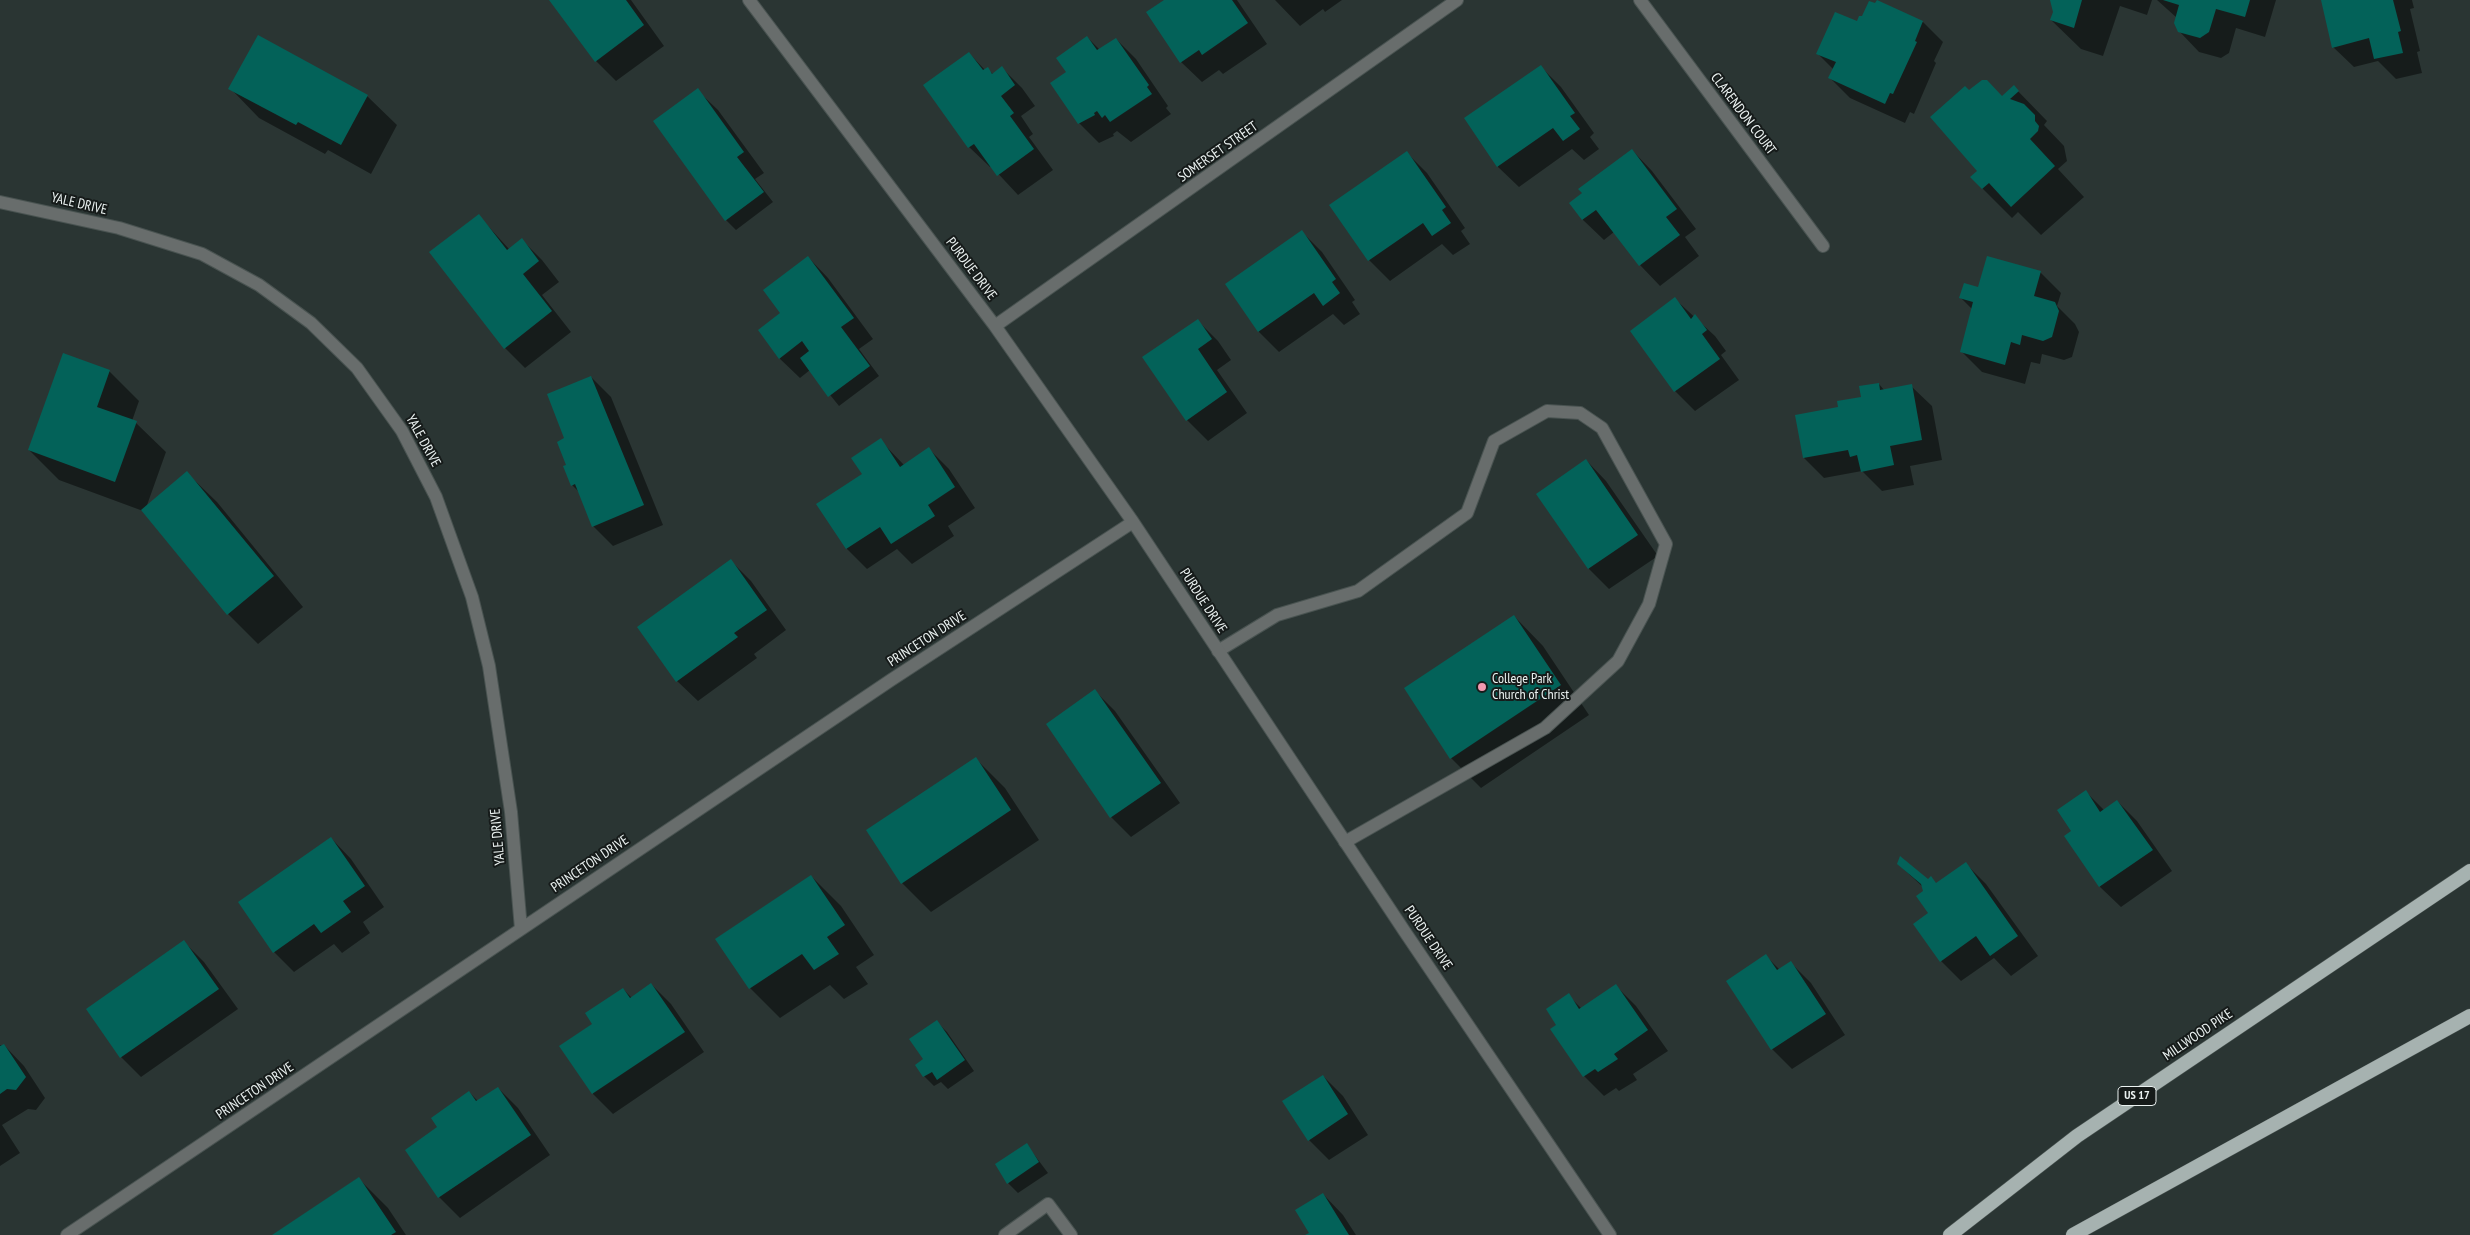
<!DOCTYPE html>
<html>
<head>
<meta charset="utf-8">
<style>
	body { margin:0 }
	canvas { display:block; background:#2a3533 }
</style>
</head>
<body>
<canvas width="2470" height="1235"></canvas>
<script>
const context = document.querySelector('canvas').getContext('2d');
context.lineJoin = 'round';
function fillPath(path, color) { context.fillStyle = color; context.fill(path, 'evenodd'); }
const poly = rows => new Path2D(rows.map(r => 'M' + r).join(''));
function stroke(path, color, width, dash) { context.strokeStyle = color; context.lineWidth = width; context.lineCap = dash ? 'butt' : 'round'; context.setLineDash(dash || []); context.stroke(path); }
function drawText(font, color, halo, rows, align = 'center') {
  context.font = font + ' "PT Sans Narrow",sans-serif'; context.lineWidth = 4; context.setLineDash([]); context.textBaseline = 'middle'; context.strokeStyle = halo; context.fillStyle = color; for (const [text, x, y, turn = 0] of rows) {
    context.save(); context.translate(x, y); context.rotate((+turn || 0) * Math.PI / 180); context.textAlign = isNaN(turn) ? turn : align; if (halo) context.strokeText(text, 0, 0); context.fillText(text, 0, 0); context.restore();
  }
}
fillPath(poly([
	[551,0,631,0,664,46,616,81,596,61],
	[1166,0,1237,0,1267,44,1223,74,1219,70,1202,82,1181,62,1148,12],
	[1275,0,1342,0,1325,12,1323,9,1300,26],
	[2051,0,2152,0,2147,15,2120,6,2103,56,2081,49,2051,20,2054,12],
	[2157,0,2276,0,2265,37,2236,28,2229,53,2221,58,2199,52,2179,31,2177,18],
	[2322,0,2412,0,2414,8,2410,9,2420,51,2417,52,2422,73,2396,79,2378,61,2354,67,2333,47],
	[1863,18,1923,22,1943,42,1934,61,1936,63,1914,114,1910,112,1905,123,1850,98,1830,78,1834,70,1818,54],
	[1087,37,1100,50,1116,39,1136,59,1168,106,1166,108,1171,114,1131,142,1117,131,1113,134,1114,136,1099,143,1079,123,1067,72],
	[969,53,985,70,987,69,993,74,1002,68,1022,88,1035,106,1021,116,1033,134,1029,137,1053,170,1018,195,991,166,990,167,969,147],
	[1541,67,1561,87,1594,133,1590,137,1599,149,1584,160,1572,149,1519,187,1498,167,1466,119],
	[2014,87,2047,121,2044,125,2064,146,2067,161,2058,169,2084,197,2041,235,2018,212,2012,218,1982,188,1979,171,1970,92,2003,97],
	[230,88,367,96,397,125,371,174,328,150,325,154,259,118],
	[697,90,718,110,764,173,755,179,773,202,736,230,726,220],
	[1632,150,1652,171,1696,229,1685,237,1699,256,1660,286,1640,265,1614,232,1604,240,1583,220,1571,203],
	[1407,153,1427,173,1465,228,1461,231,1470,244,1453,255,1442,244,1390,281,1369,260,1331,205],
	[478,215,509,249,522,240,542,260,559,282,542,295,571,332,525,368,505,348],
	[1302,232,1322,252,1355,300,1352,302,1360,314,1344,325,1333,314,1279,352,1258,331],
	[808,257,828,278,873,339,859,349,879,376,839,406,810,370,800,378,779,358,782,313],
	[2040,272,2061,293,2057,306,2075,324,2079,332,2072,357,2064,360,2042,354,2040,364,2031,362,2025,384,1982,372,1962,352,1972,309,1961,298,1979,289],
	[1675,299,1715,336,1726,351,1721,355,1739,380,1695,411,1675,391],
	[1198,321,1218,341,1231,360,1217,370,1247,413,1208,441,1187,420,1144,358],
	[109,371,139,401,132,421,136,423,166,452,146,508,187,473,217,502,303,607,258,644,228,614,143,511,59,480,29,450],
	[591,377,611,397,663,525,613,546,593,526,580,493,572,485,568,466,566,439],
	[1879,384,1885,391,1911,386,1932,406,1942,460,1910,466,1914,485,1882,491,1862,471,1824,478,1804,458,1839,408,1863,398],
	[880,440,904,465,929,449,949,469,975,508,948,526,954,536,912,564,897,549,867,569,847,549,818,504,863,474],
	[1586,460,1606,481,1658,556,1609,589,1589,569,1538,494],
	[731,561,751,581,786,630,754,654,757,658,698,701,677,681],
	[1514,616,1543,646,1589,715,1481,788,1451,758],
	[1095,691,1115,711,1180,803,1131,837,1111,817],
	[975,758,1005,788,1039,840,931,912,902,883],
	[2086,792,2104,810,2117,801,2137,821,2172,871,2121,907,2100,887,2066,837,2073,832],
	[331,838,351,859,384,907,363,922,370,933,342,953,334,944,294,972,274,952],
	[1898,864,1937,884,1966,864,1986,884,2038,956,2011,976,1994,958,1961,981,1941,961,1924,888],
	[811,876,841,906,874,955,856,967,868,984,844,999,830,985,780,1018,750,988,717,939],
	[184,942,204,962,238,1009,141,1077,121,1057],
	[1766,956,1780,970,1791,963,1811,983,1845,1035,1792,1069,1772,1049,1727,981],
	[651,984,671,1004,704,1052,613,1114,593,1094,594,1024,623,989,632,998],
	[1616,986,1636,1006,1668,1051,1633,1074,1637,1080,1619,1091,1616,1088,1604,1096,1584,1076,1558,1026,1568,995,1582,1009],
	[937,1022,947,1032,974,1071,948,1089,941,1082,934,1086,924,1076,925,1059],
	[0,1045,4,1045,24,1066,45,1098,36,1110,28,1109,2,1125,20,1153,0,1166],
	[1323,1076,1343,1096,1368,1135,1329,1160,1309,1140],
	[498,1088,518,1108,550,1155,460,1218,439,1197,407,1150,439,1128,469,1092,478,1101],
	[1027,1145,1048,1173,1018,1193,1008,1183],
	[358,1178,388,1208,406,1235,274,1235],
	[1323,1194,1343,1215,1356,1235,1308,1235,1311,1233]
]), '#0007');
fillPath(poly([
	[549,0,626,0,644,25,595,62],
	[1164,0,1232,0,1248,23,1202,55,1199,50,1180,63,1146,12],
	[1877,0,1923,21,1915,41,1917,42,1893,94,1890,93,1885,104,1828,78,1836,62,1816,54,1835,12,1857,21,1859,16,1862,16,1869,1,1875,3],
	[2050,0,2082,0,2074,28,2050,20,2053,12],
	[2163,0,2250,0,2245,17,2216,9,2209,32,2200,38,2178,32,2174,23,2179,5],
	[2321,0,2393,0,2401,31,2398,32,2403,53,2374,59,2369,38,2332,48],
	[258,35,368,95,341,145,298,122,296,125,228,89],
	[1087,36,1097,50,1116,38,1149,85,1147,87,1152,94,1110,122,1105,115,1102,118,1097,111,1094,113,1095,115,1078,124,1050,83,1066,72,1056,58],
	[969,52,983,70,988,67,992,74,1002,66,1015,85,1001,96,1014,113,1010,116,1034,149,997,176,974,144,968,148,923,85],
	[1541,65,1575,113,1570,116,1580,129,1563,141,1553,128,1497,167,1464,118],
	[1982,80,1987,80,2002,96,2014,85,2019,91,2010,99,2024,104,2035,115,2035,121,2039,126,2038,131,2030,139,2055,166,2011,207,1989,183,1982,189,1970,177,1977,171,1930,117,1965,86,1969,90],
	[698,88,744,152,737,157,764,192,725,221,653,121],
	[1632,149,1677,209,1666,217,1680,235,1639,266,1596,210,1582,220,1569,203,1582,193,1578,189],
	[1407,151,1446,207,1442,210,1451,223,1432,236,1423,223,1368,261,1329,205],
	[479,214,507,250,522,238,539,261,523,274,552,311,504,349,429,252],
	[1302,230,1336,279,1332,282,1340,293,1323,306,1314,293,1258,332,1225,284],
	[808,256,854,318,841,327,870,366,828,397,800,358,809,351,802,341,779,359,758,330,780,313,763,290],
	[1987,256,2041,271,2034,296,2055,302,2059,311,2052,337,2043,341,2022,335,2020,345,2011,342,2005,365,1960,352,1973,302,1959,298,1964,283,1978,287],
	[1675,297,1691,319,1695,314,1707,330,1702,334,1720,359,1674,392,1630,331],
	[1198,319,1212,339,1198,349,1227,392,1186,421,1142,357],
	[63,353,110,370,97,407,137,421,115,482,28,450],
	[591,376,644,505,592,527,575,484,571,486,563,466,566,465,557,442,564,438,547,394],
	[1879,383,1880,390,1912,384,1922,440,1890,446,1894,465,1861,472,1857,455,1850,457,1848,450,1803,458,1795,415,1838,407,1837,401,1861,397,1859,386],
	[881,438,900,467,929,447,955,487,928,505,935,516,891,544,880,527,846,549,816,504,862,474,851,458],
	[1586,459,1638,535,1588,569,1536,494],
	[187,471,274,576,227,615,141,510],
	[731,559,767,610,734,633,738,637,676,682,637,627],
	[1514,615,1561,685,1450,759,1404,688],
	[1095,689,1161,783,1110,818,1046,724],
	[976,757,1011,810,901,884,866,830],
	[2086,790,2100,812,2117,800,2153,850,2099,887,2064,836,2071,831,2057,810],
	[331,837,365,886,343,901,351,912,321,933,314,924,273,953,238,902],
	[1900,856,1928,879,1931,876,1936,883,1966,862,2018,936,1990,956,1976,936,1940,962,1913,924,1928,913,1916,896,1923,891,1921,884,1897,864],
	[811,875,845,925,827,937,839,954,814,970,802,954,749,989,715,939],
	[184,940,219,989,120,1058,86,1009],
	[1766,954,1777,970,1791,961,1826,1014,1771,1050,1726,981],
	[651,983,685,1032,592,1094,559,1046,592,1024,585,1013,623,988,630,998],
	[1616,984,1648,1030,1614,1054,1618,1059,1598,1072,1595,1069,1583,1077,1550,1029,1556,1025,1546,1009,1569,993,1579,1009],
	[937,1020,965,1060,937,1080,932,1072,923,1077,915,1065,923,1059,909,1039],
	[4,1044,26,1077,16,1090,7,1089,0,1094,0,1046],
	[1323,1075,1348,1114,1308,1141,1282,1101],
	[498,1087,531,1135,438,1198,405,1150,437,1127,431,1118,469,1091,476,1101],
	[1027,1143,1039,1162,1007,1184,995,1164],
	[359,1177,396,1232,391,1235,272,1235],
	[1323,1193,1349,1235,1305,1235,1309,1233,1295,1210]
]), '#036259');
const service = poly([
	[1218,651,1277,615,1358,591,1467,513,1494,441,1547,411,1580,413,1602,428,1666,544,1649,604,1618,661,1545,728,1345,842],
	[1005,1235,1048,1204,1071,1235]
]);
const minor = poly([
	[749,0,995,326,1133,522,1405,932,1610,1235],
	[1640,0,1823,246],
	[0,202,119,228,202,254,259,285,311,323,357,368,402,431,436,497,472,597,489,666,511,812,521,929],
	[995,326,1457,0],
	[67,1235,891,680,1133,522]
]);
const trunk = poly([
	[1950,1235,2077,1136,2470,871],
	[2073,1235,2470,1016]
]);
stroke(service, '#495351', 14);
stroke(minor, '#495351', 14);
stroke(trunk, '#495351', 15);
stroke(service, '#686d6c', 12);
stroke(minor, '#686d6c', 12);
stroke(trunk, '#a6b2b0', 14);
for (const [x, y, r, color] of [
	[1482,687,5,"#f29ab0"]
]) { const dot = new Path2D(); dot.arc(x, y, r, 0, 2 * Math.PI); context.fillStyle = color; context.fill(dot); stroke(dot, '#161b1a', 2); }
for (const [x, y, w] of [
	[2137,1096,38]
]) { const box = new Path2D(); box.roundRect(x - w / 2, y - 9.5, w, 19, 4); context.fillStyle = '#161b1a'; context.fill(box); stroke(box, '#ebf2f1', 1); }
drawText('bold 12px', '#ebf2f1', null, [
	["US 17",2137,1096]
]);
drawText('14px', '#ebf2f1', '#161b1a', [
	["CLARENDON COURT",1743,114,53],
	["SOMERSET STREET",1218,152,-35],
	["YALE DRIVE",79,204,13],
	["PURDUE DRIVE",971,269,53],
	["YALE DRIVE",423,441,61],
	["PURDUE DRIVE",1203,601,57],
	["PRINCETON DRIVE",927,639,-33],
	["YALE DRIVE",498,837,-95],
	["PRINCETON DRIVE",590,864,-34],
	["PURDUE DRIVE",1428,938,56],
	["MILLWOOD PIKE",2198,1035,-34],
	["PRINCETON DRIVE",255,1091,-34]
]);
drawText('14px', '#ebf2f1', '#161b1a', [
	["College Park",1492,679],
	["Church of Christ",1492,695]
], 'left');
</script>
</body>
</html>
